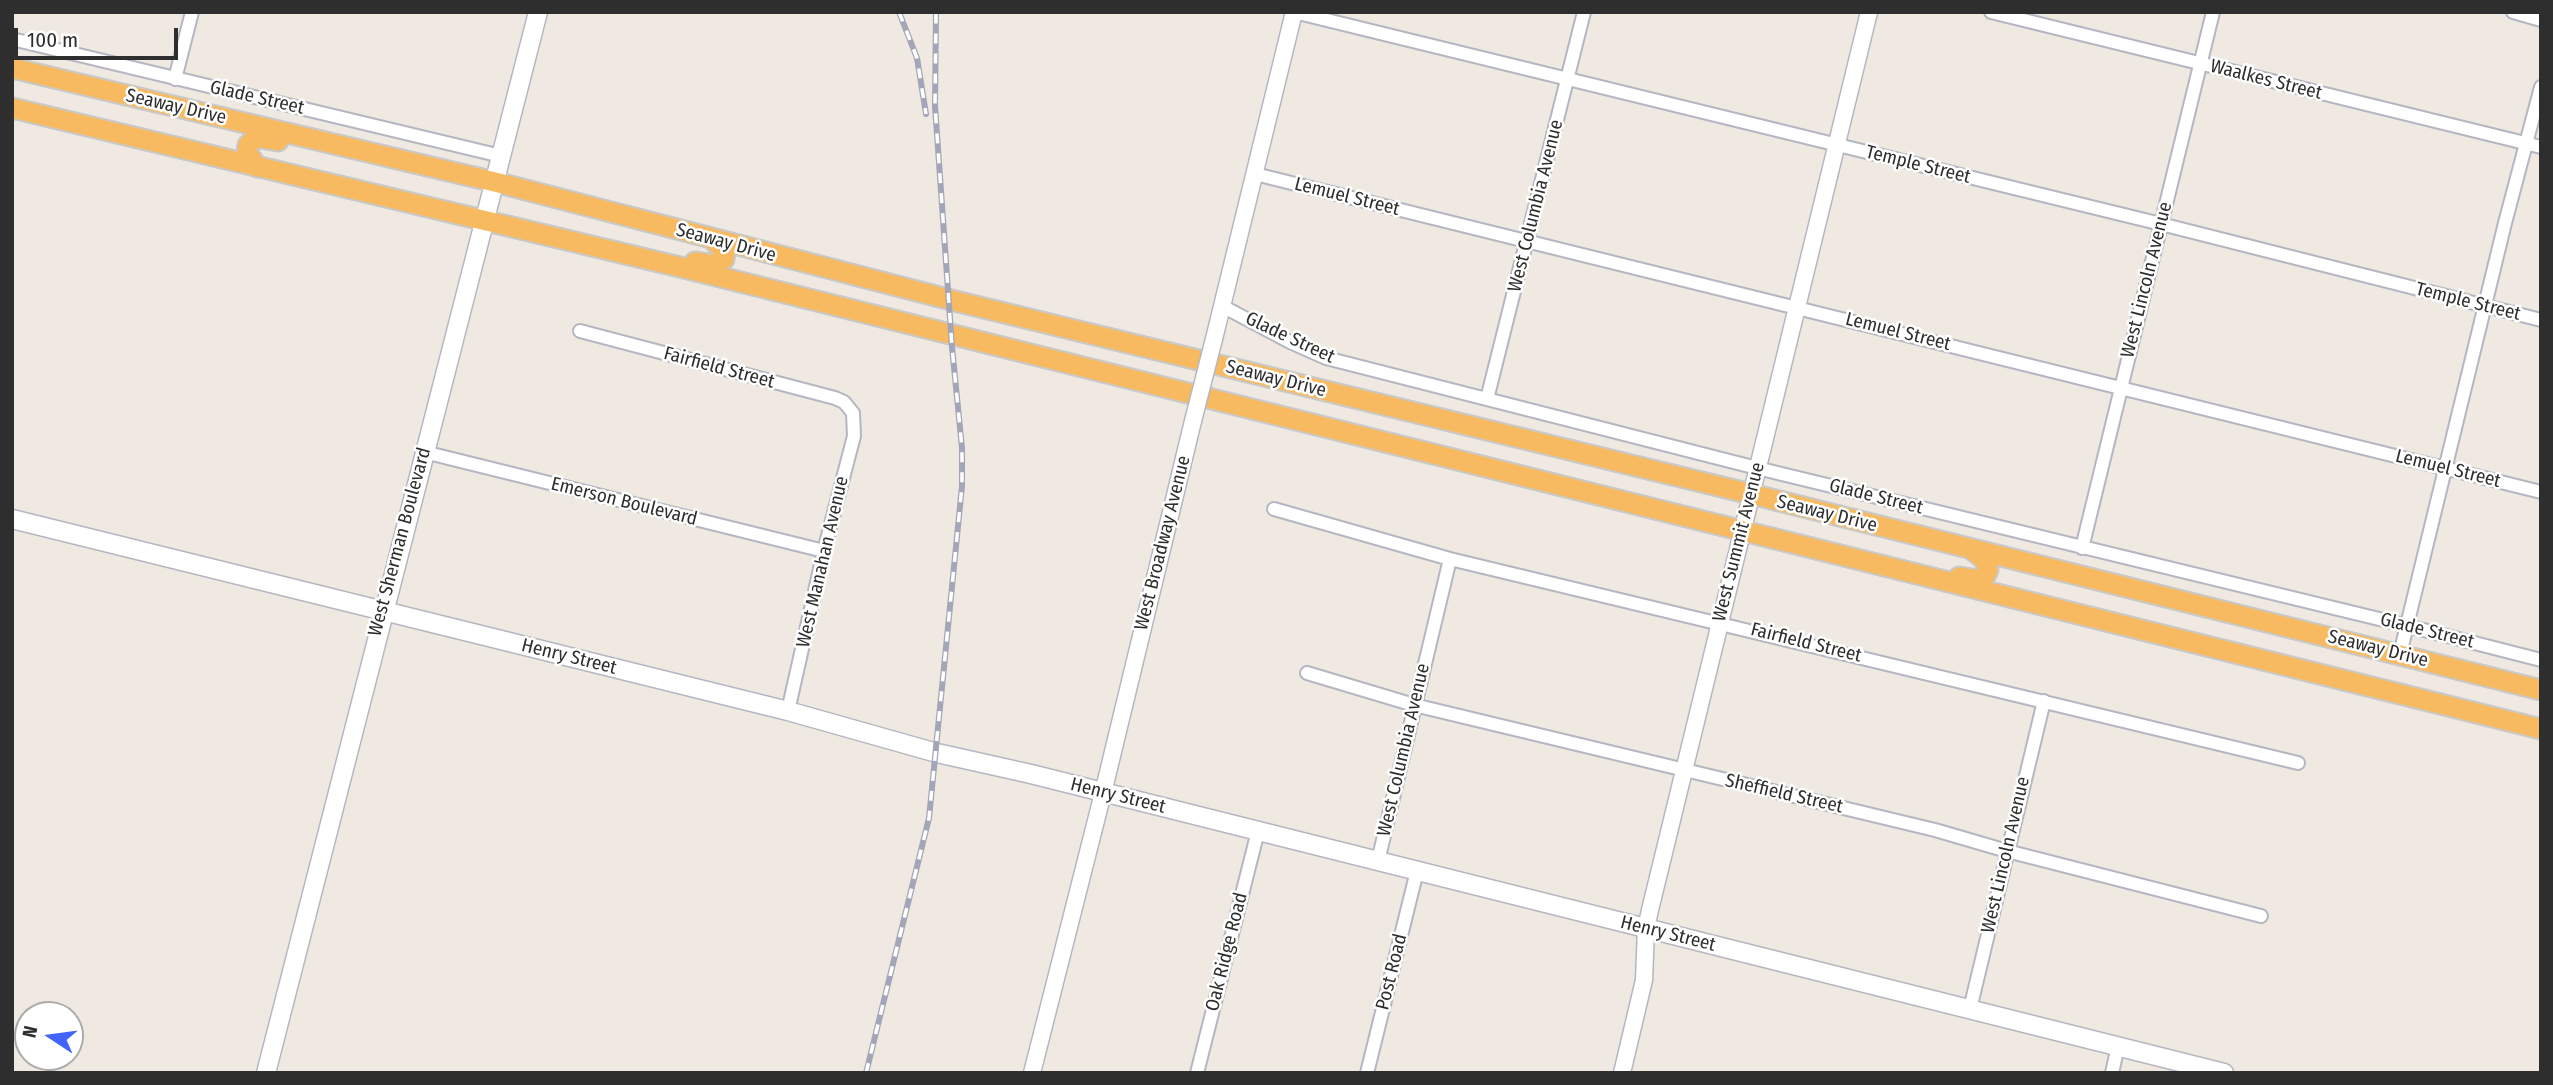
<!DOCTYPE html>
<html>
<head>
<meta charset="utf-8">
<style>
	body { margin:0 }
	#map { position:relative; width:2553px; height:1085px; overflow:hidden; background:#efe9e1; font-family:"Fira Sans Condensed",sans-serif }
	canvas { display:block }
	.frame { position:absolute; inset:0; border:14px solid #2e2e2e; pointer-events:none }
	.north { position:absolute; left:14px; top:1001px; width:70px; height:70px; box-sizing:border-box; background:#fff; border:2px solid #ababab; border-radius:50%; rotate:283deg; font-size:19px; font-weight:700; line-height:28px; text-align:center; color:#2e2e2e }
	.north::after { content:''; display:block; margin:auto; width:24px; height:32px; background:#4264fb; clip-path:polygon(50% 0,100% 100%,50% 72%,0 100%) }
	.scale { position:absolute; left:14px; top:28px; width:164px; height:32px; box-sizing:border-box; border:4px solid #2e2e2e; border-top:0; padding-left:9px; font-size:21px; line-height:24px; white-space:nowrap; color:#2e2e2e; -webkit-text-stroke:5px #fff; paint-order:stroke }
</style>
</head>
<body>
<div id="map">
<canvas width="2553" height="1085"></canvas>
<div class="frame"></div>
<div class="north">N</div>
<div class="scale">100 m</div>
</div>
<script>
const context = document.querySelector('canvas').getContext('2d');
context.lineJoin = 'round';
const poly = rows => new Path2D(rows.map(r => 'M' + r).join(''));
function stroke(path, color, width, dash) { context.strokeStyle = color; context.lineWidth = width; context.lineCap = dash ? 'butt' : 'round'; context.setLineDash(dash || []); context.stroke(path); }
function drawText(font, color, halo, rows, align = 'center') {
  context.font = font + ' "Fira Sans Condensed",sans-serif'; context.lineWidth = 5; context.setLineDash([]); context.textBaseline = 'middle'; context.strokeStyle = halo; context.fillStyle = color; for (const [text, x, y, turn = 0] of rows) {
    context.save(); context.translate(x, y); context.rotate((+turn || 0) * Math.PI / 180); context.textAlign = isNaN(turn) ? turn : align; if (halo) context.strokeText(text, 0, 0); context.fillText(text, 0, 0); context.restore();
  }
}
const minor = poly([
	[1294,12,2161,224,2541,320],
	[1991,12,2541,147],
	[2513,12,2541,20],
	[12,39,501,156],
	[175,79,192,12],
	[1255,174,2541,492],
	[1222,306,1290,342,1326,358,1757,468,2408,626,2541,660],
	[580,331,835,398,844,402,853,413,854,436,824,551,788,711],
	[1487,399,1584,12],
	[424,452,824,551],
	[1274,509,1450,559,2298,763],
	[2082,548,2213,12],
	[2400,654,2505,223,2541,87],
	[1307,673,1414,705,1935,830,2007,851,2261,916],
	[1378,861,1450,559],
	[1970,1009,2044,701],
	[1197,1073,1258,831],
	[1367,1073,1417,871],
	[2112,1073,2118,1046]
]);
const tertiary = poly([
	[1214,339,1294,12],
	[1032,1073,1103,793,1193,421],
	[1622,1073,1644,980,1646,928,1650,910,1869,12]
]);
const secondary = poly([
	[12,519,788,711,937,753,1031,774,2224,1073],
	[266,1073,538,12]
]);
const trunk = poly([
	[12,68,495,182,959,302,1751,494,2541,690],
	[12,108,680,267,2541,729],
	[257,167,247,152,248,145,254,139,261,138,278,141],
	[695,262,716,265,724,259,725,252,712,239],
	[1959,577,1979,580,1985,576,1988,570,1985,560,1972,550]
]);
stroke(minor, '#b4b7c1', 16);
stroke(tertiary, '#b4b7c1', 19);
stroke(secondary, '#b4b7c1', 21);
stroke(trunk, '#c9c9c9', 23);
stroke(minor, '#fff', 12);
stroke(tertiary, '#fff', 16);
stroke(secondary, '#fff', 18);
stroke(trunk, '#f8ba60', 19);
const rail = poly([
	[899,12,917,58,926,114],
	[866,1073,929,818,962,486,962,448,952,347,935,106,936,12]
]);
stroke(rail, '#a3a6b8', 6);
stroke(rail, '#fff', 3.5, [10]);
const tertiaryBridge = poly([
	[1193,421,1214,339]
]);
stroke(tertiaryBridge, '#b4b7c1', 19, []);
stroke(tertiaryBridge, '#fff', 16);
drawText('19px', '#2e2e2e', '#fff', [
	["Waalkes Street",2266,80,14],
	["Glade Street",257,98,13],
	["Seaway Drive",176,107,13],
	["Temple Street",1918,165,14],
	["Lemuel Street",1347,197,14],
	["West Columbia Avenue",1536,206,-76],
	["Seaway Drive",726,243,15],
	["West Lincoln Avenue",2147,280,-76],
	["Temple Street",2468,302,14],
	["Lemuel Street",1898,332,14],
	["Glade Street",1290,338,25],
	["Fairfield Street",719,368,15],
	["Seaway Drive",1276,379,14],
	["Lemuel Street",2448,469,14],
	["Glade Street",1876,497,14],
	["Emerson Boulevard",624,502,14],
	["Seaway Drive",1827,514,14],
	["West Sherman Boulevard",400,542,-75],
	["West Summit Avenue",1739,542,-76],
	["West Broadway Avenue",1163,543,-76],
	["West Manahan Avenue",823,562,-77],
	["Glade Street",2427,631,14],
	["Fairfield Street",1806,643,14],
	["Seaway Drive",2378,649,14],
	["Henry Street",569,657,14],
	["West Columbia Avenue",1404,750,-77],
	["Sheffield Street",1784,794,13],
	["Henry Street",1118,796,14],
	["West Lincoln Avenue",2006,855,-77],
	["Henry Street",1668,934,14],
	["Oak Ridge Road",1227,952,-76],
	["Post Road",1392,972,-76]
]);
</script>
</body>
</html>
